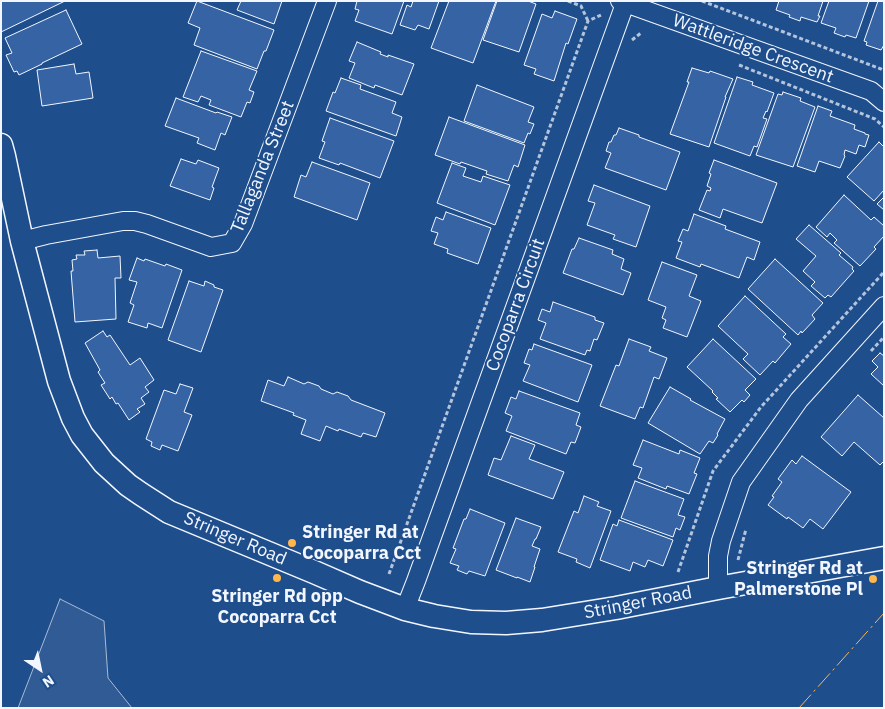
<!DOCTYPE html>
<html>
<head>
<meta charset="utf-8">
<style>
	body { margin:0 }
	#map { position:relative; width:885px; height:709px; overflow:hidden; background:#1f4e8c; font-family:"IBM Plex Sans",sans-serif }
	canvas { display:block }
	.frame { position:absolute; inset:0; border:2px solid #f2f6ff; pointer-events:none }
	.north { position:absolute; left:15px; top:644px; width:50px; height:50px; -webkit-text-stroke:4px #1f4e8c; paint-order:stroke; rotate:146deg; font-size:14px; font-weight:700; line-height:20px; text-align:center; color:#f2f6ff }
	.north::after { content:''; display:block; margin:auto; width:18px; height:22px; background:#f2f6ff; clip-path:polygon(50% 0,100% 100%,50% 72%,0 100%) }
</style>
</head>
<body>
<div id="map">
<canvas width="885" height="709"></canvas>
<div class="frame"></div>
<div class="north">N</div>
</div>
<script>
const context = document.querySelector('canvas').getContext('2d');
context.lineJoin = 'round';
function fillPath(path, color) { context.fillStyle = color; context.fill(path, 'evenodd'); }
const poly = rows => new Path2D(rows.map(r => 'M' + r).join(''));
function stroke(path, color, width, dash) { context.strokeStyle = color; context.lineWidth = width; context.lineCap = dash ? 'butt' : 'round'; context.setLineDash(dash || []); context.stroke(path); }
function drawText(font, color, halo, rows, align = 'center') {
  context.font = font + ' "IBM Plex Sans",sans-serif'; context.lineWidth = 4; context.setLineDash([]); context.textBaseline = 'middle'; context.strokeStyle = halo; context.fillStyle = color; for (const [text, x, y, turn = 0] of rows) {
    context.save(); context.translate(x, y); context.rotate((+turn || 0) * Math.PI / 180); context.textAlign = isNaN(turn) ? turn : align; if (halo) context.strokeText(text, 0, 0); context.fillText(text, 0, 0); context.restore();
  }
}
const built = poly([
	[60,599,104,621,108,678,132,708,18,708,60,599]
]);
fillPath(built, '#305b95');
stroke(built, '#a8bbd7', 1);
const building = poly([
	[1,1,65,1,1,32,1,1],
	[197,1,274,30,266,51,264,51,257,69,194,45,200,28,188,23,197,1],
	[241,1,282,1,274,24,237,10,241,1],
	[357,1,404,1,392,34,355,21,359,10,355,9,357,1],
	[413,1,439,1,429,29,418,25,415,30,400,25,407,5,411,7,413,1],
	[449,1,496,1,473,63,431,48,449,1],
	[497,1,528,1,536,4,519,52,483,40,497,1],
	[779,1,823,1,818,16,820,16,817,22,801,17,800,21,789,17,790,15,776,10,779,1],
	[829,1,869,1,856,38,846,35,845,37,834,33,836,28,821,23,829,1],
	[878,1,884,1,884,45,881,50,866,45,867,42,864,41,878,1],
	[66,10,82,44,42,63,42,64,19,75,17,71,14,72,6,55,12,53,5,38,66,10],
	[555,11,577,19,568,44,566,43,554,81,534,74,536,69,524,65,542,14,552,18,555,11],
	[357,42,381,52,380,54,388,57,388,55,414,64,402,95,375,85,374,88,349,78,355,63,349,61,357,42],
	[201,51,257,71,249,90,254,92,250,103,247,102,241,117,209,105,211,100,201,96,198,102,183,97,201,51],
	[74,64,76,74,89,72,93,98,42,106,37,70,74,64],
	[692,68,709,73,710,71,733,79,725,97,726,97,709,147,670,134,689,82,687,82,692,68],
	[737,77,753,82,752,85,774,93,767,112,766,111,763,118,767,119,757,147,754,146,750,156,714,143,737,77],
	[341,78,361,85,360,89,396,102,392,113,402,117,396,136,326,111,333,92,335,93,341,78],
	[477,85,534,107,528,122,534,124,530,134,528,133,524,143,464,121,477,85],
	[783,92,801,98,800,101,815,107,793,167,756,155,778,94,782,95,783,92],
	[176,98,216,113,217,112,232,117,225,135,221,133,215,150,197,143,199,138,165,126,176,98],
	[818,106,832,111,830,116,855,125,854,129,865,133,865,134,869,135,865,147,859,145,856,154,845,150,844,155,845,156,840,168,819,161,815,172,797,166,818,106],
	[449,117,525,145,518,167,514,165,508,181,486,174,487,171,461,162,460,164,435,155,449,117],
	[330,118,394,141,380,178,340,163,339,165,319,158,325,142,322,141,330,118],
	[619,128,639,135,639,137,680,152,666,190,605,168,611,153,606,151,609,142,611,142,614,135,616,135,619,128],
	[879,142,884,147,884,190,874,201,847,177,879,142],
	[181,159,196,164,198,160,219,168,212,187,214,188,210,200,170,186,181,159],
	[714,160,777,183,762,223,723,209,720,218,699,210,707,190,710,191,711,188,707,186,711,174,709,173,714,160],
	[312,162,370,183,357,220,294,197,301,175,306,177,312,162],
	[452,163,466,168,463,176,481,182,483,176,510,185,495,225,437,203,452,163],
	[594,185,650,206,636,247,613,239,615,235,587,225,595,203,588,201,594,185],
	[844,195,871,220,874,217,884,226,884,236,874,247,876,249,860,266,834,243,837,240,830,233,827,237,816,227,844,195],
	[884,197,884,210,877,204,884,197],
	[446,212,491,228,478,264,447,253,448,249,434,244,438,233,431,231,436,217,443,220,446,212],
	[694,214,726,226,725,229,760,242,754,260,747,257,739,278,701,264,700,267,676,258,682,242,678,241,683,229,688,231,694,214],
	[809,225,841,253,839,255,853,267,852,269,854,271,831,297,828,295,825,298,811,286,815,282,803,271,816,256,796,239,809,225],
	[579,238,613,250,612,254,624,259,621,269,631,273,623,295,563,273,572,249,574,249,579,238],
	[97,250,98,258,120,256,121,278,115,278,116,319,75,322,71,271,73,271,72,260,77,259,76,255,85,255,84,251,97,250],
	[137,258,144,261,145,259,165,266,166,264,182,270,162,328,148,323,147,328,128,322,134,305,130,303,137,282,129,280,137,258],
	[775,259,823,303,812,315,815,319,802,333,801,331,798,335,748,289,775,259],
	[662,262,697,275,689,296,701,301,687,337,663,328,666,320,662,318,666,307,648,300,662,262],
	[189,281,204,286,205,281,214,285,214,287,223,290,201,352,168,340,189,281],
	[745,296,786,334,783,337,791,344,775,363,773,361,760,375,743,359,748,354,718,326,745,296],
	[553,302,595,317,595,320,604,323,597,340,594,339,590,351,587,350,585,355,540,339,546,323,538,320,542,309,550,312,553,302],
	[103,331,107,337,110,335,130,365,140,358,154,380,145,387,149,392,141,398,145,404,137,409,140,412,129,420,118,403,116,404,112,397,110,399,101,385,105,383,98,372,100,370,85,343,103,331],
	[629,339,651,347,649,351,667,358,659,379,654,377,643,408,640,407,635,419,600,406,616,365,619,366,629,339],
	[713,339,756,379,745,390,750,395,744,402,742,400,730,412,716,399,718,398,712,392,713,391,687,367,713,339],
	[534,344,592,365,578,402,523,381,530,365,524,363,529,349,532,350,534,344],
	[880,353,884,356,884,386,871,374,878,367,872,361,880,353],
	[288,377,304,384,308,382,319,386,321,389,333,394,337,392,348,396,351,400,385,413,376,437,363,433,361,437,339,429,338,431,326,426,320,441,301,434,306,420,293,415,294,413,261,401,268,380,284,386,288,377],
	[180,384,193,388,184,412,192,415,178,451,162,445,160,450,151,446,152,442,146,439,164,390,176,394,180,384],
	[670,387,691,399,690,400,725,419,717,434,718,435,713,443,709,441,700,454,648,423,670,387],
	[519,391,580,413,576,425,581,427,575,443,571,442,566,454,506,431,512,416,505,413,511,397,516,399,519,391],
	[858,395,884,418,884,461,880,465,854,442,842,456,821,437,858,395],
	[511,436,535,445,529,459,564,472,553,499,488,475,494,458,501,460,511,436],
	[643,440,679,454,680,450,700,458,694,473,697,474,689,494,667,486,666,489,638,478,642,468,633,465,643,440],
	[802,456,851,492,823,529,810,519,803,528,788,517,787,519,768,505,774,497,772,496,782,482,778,479,792,460,796,464,802,456],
	[635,481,684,499,678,515,685,517,680,530,676,528,673,537,621,518,635,481],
	[584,496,599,502,597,506,611,511,590,568,576,562,577,559,558,552,574,511,578,513,584,496],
	[470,509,505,523,485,576,469,571,467,574,457,570,459,566,450,563,456,549,453,548,464,519,466,519,470,509],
	[516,518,541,527,536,539,535,539,532,546,540,549,534,567,535,567,530,582,517,577,517,578,496,570,516,518],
	[619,520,673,540,663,566,648,560,645,567,633,562,630,571,600,560,613,524,617,526,619,520]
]);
fillPath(building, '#3563a3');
stroke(building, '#f2f6ff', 1);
const minor = poly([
	[620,1,871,91,884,102],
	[22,241,46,235,123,221,135,221,147,224,211,247,232,243,243,224,327,1],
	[718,588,718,556,721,541,741,482,799,400,884,306],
	[405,609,416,581,626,1]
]);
const tertiary = poly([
	[1,145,4,156,22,241,59,381,73,418,82,435,104,463,128,485,141,494,169,512,314,572,360,592,405,609,434,616,471,622,506,623,542,620,616,608,718,588,884,558]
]);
stroke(minor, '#f2f6ff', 20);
stroke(tertiary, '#f2f6ff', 25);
stroke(poly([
	[568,1,581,6,588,21],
	[702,1,881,69,884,71],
	[632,40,641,33],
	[739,65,875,119,884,127],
	[871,351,884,337],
	[738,560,746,529],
	[678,572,713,471,761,407,884,272],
	[389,574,588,21,601,15]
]), '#b3c4dc', 3, [4, 2.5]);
stroke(minor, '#1f4e8c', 18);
stroke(tertiary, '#1f4e8c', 22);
stroke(poly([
	[799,708,884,613]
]), '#ffb74d', 1, [18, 4, 2.5, 4]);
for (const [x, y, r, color] of [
	[292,543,5,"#ffb74d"],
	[277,578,5,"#ffb74d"],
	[873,579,5,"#ffb74d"]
]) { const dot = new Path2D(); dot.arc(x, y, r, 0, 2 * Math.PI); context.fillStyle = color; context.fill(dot); stroke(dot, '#1f4e8c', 2); }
drawText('18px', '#f2f6ff', '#1f4e8c', [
	["Wattleridge Crescent",753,49,20],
	["Tallaganda Street",263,167,-68],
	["Cocoparra Circuit",516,305,-70],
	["Stringer Road",235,539,23],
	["Stringer Road",638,603,-11]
]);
drawText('bold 18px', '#f2f6ff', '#1f4e8c', [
	["Stringer Rd at",302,533],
	["Cocoparra Cct",302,554],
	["Stringer Rd at",863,569,"right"],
	["Palmerstone Pl",863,590,"right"],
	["Stringer Rd opp",277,597,"center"],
	["Cocoparra Cct",277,618,"center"]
], 'left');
</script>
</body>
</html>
